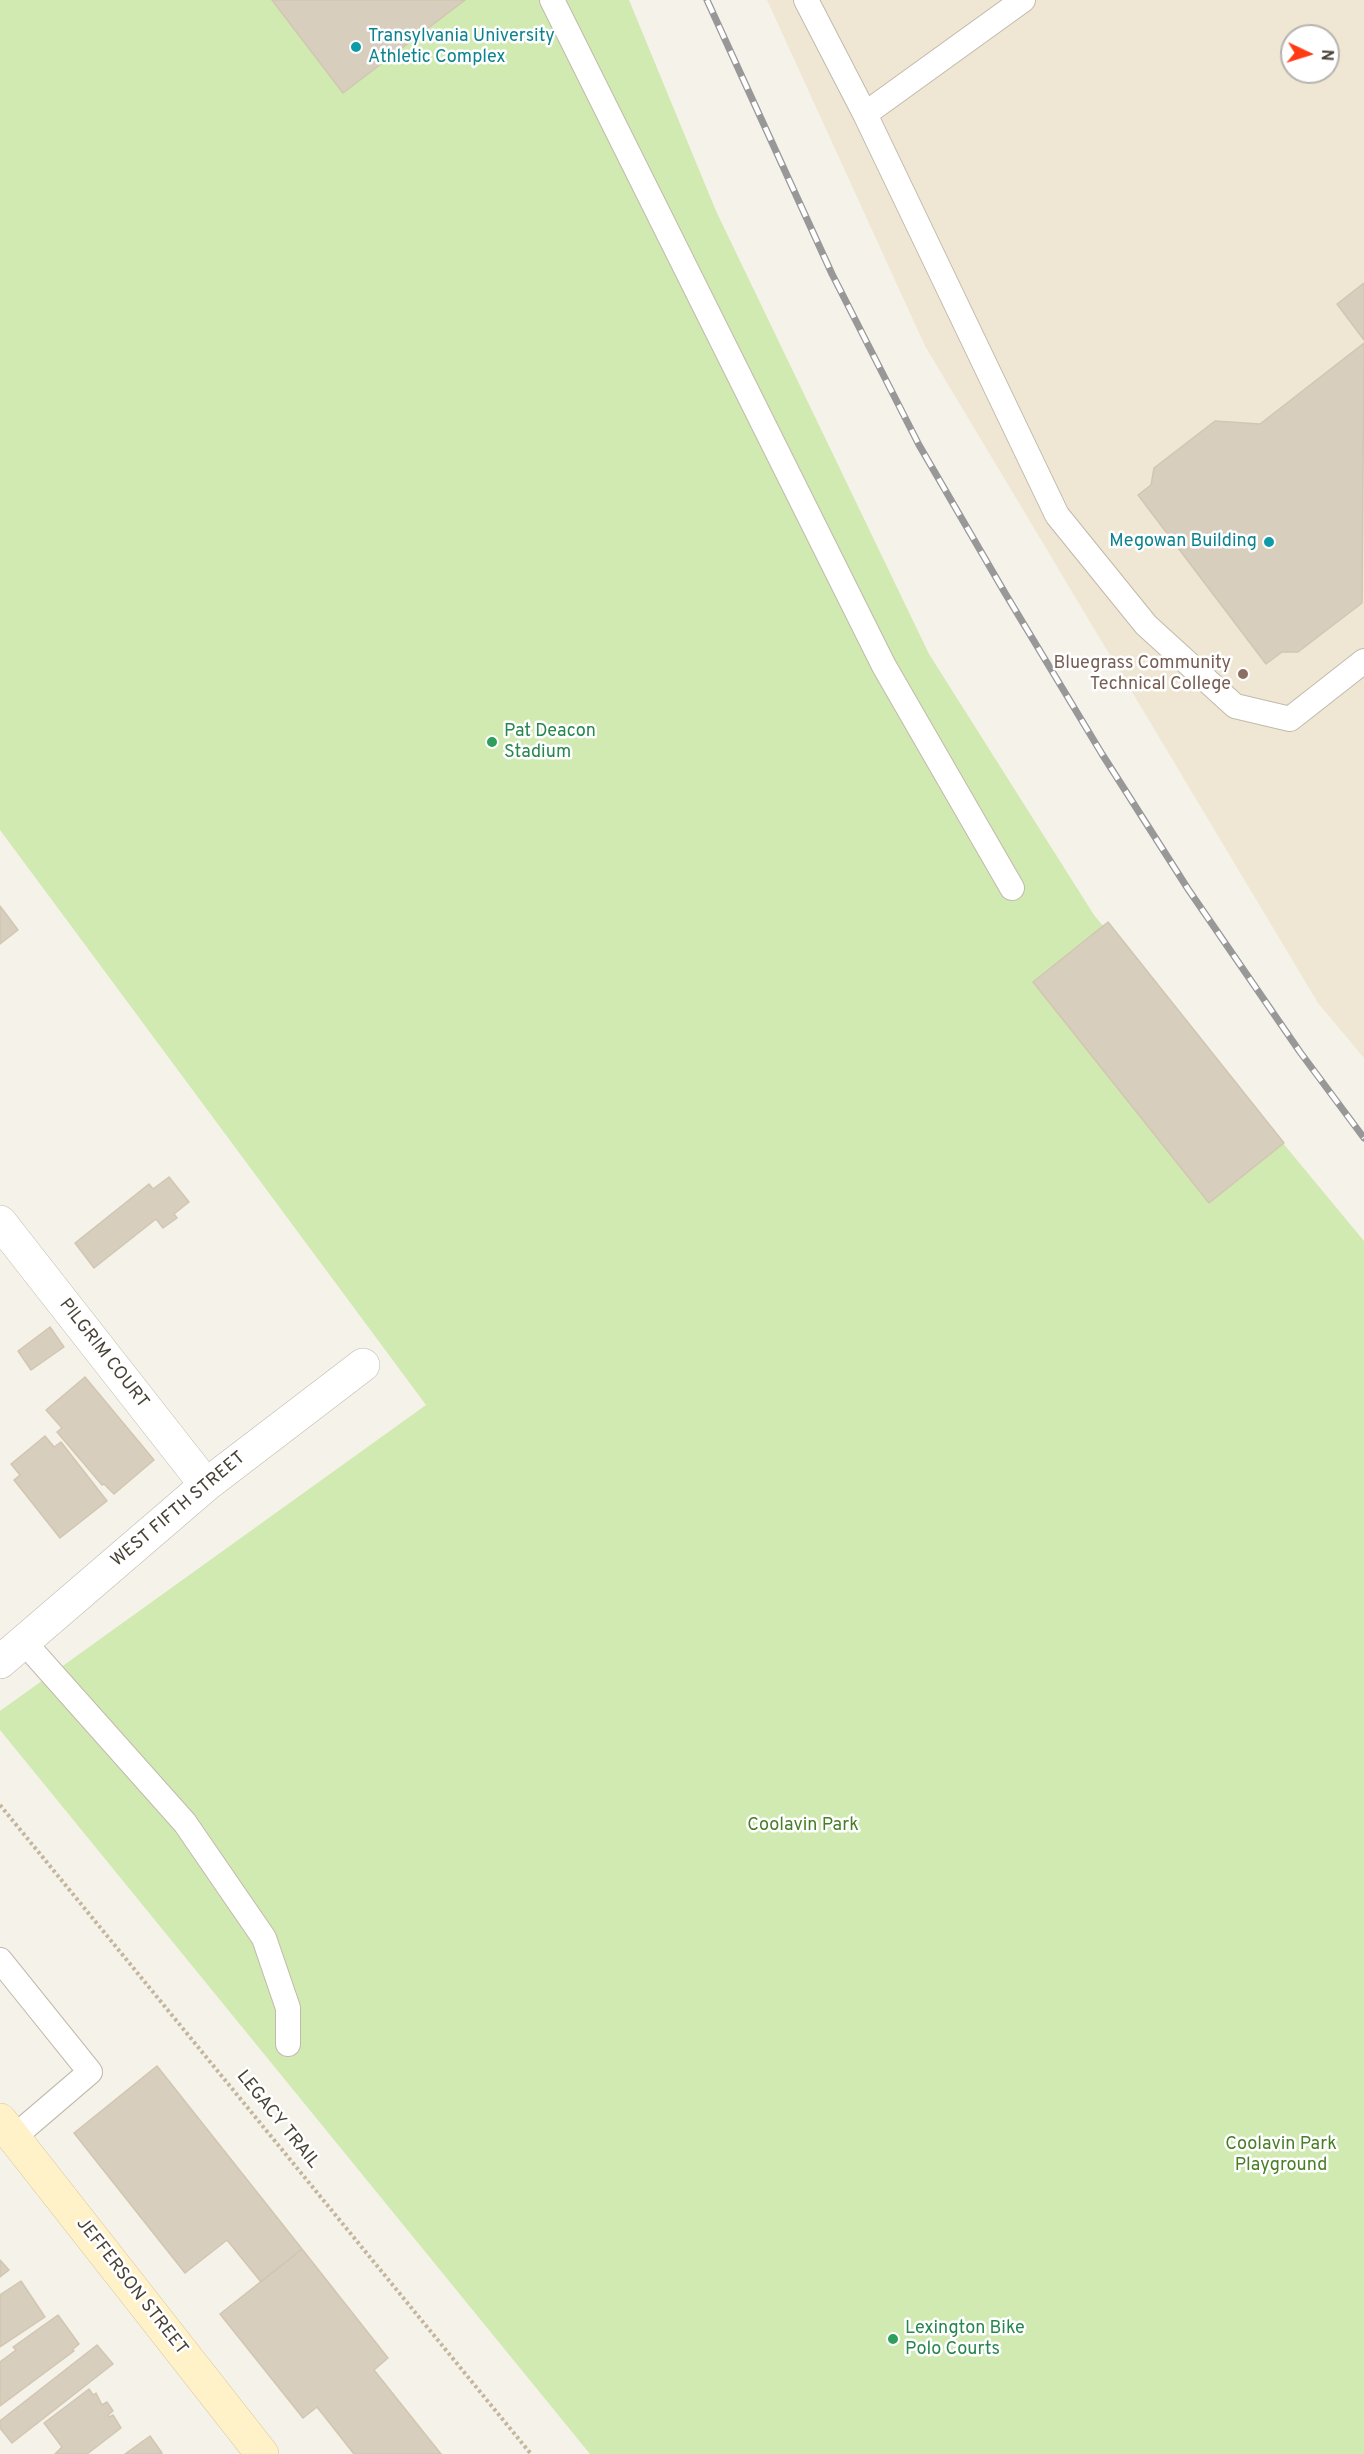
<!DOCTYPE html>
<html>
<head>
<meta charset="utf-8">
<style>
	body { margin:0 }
	#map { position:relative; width:1364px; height:2454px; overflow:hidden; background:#f5f2e9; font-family:Overpass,sans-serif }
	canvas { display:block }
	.north { position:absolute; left:1280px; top:24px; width:60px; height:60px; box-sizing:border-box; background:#fff; border:2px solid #b6b3af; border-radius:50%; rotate:94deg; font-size:16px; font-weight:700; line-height:24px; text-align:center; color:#494237 }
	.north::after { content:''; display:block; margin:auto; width:21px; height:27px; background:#ff3b16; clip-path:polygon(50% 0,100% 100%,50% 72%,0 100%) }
</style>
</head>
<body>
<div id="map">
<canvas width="1364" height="2454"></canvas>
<div class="north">N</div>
</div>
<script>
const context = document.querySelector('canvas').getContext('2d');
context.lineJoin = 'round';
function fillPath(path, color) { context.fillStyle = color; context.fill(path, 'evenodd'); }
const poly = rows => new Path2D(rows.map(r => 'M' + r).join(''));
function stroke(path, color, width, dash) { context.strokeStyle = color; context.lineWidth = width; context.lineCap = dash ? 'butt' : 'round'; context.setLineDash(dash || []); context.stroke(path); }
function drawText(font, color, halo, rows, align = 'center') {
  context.font = font + ' Overpass,sans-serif'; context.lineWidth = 5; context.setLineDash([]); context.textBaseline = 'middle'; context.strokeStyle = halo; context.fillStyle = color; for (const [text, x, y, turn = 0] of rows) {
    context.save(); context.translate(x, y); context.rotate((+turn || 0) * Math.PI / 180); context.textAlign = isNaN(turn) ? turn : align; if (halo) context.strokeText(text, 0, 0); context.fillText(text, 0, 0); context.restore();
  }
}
fillPath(poly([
	[767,0,1364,0,1364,1058,1318,1003,925,346],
	[1292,36,1328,36,1328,72,1292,72]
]), '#efe7d3');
fillPath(poly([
	[0,0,629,0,716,211,929,654,1094,915,1364,1241,1364,2454,590,2454,0,1730,0,1711,426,1405,0,830]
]), '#d0eab1');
const building = poly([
	[272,0,465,0,343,93,272,0],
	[1364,283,1364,340,1337,304,1364,283],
	[1364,343,1362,603,1298,652,1282,652,1266,664,1138,495,1151,485,1154,468,1215,421,1260,424,1364,343],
	[0,906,18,930,0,944,0,906],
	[1108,922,1284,1143,1209,1203,1033,982,1108,922],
	[169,1177,189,1202,174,1214,177,1218,163,1228,156,1219,94,1268,75,1243,149,1184,153,1189,169,1177],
	[50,1327,64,1347,31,1370,18,1351,50,1327],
	[85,1377,154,1460,114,1494,104,1484,102,1485,57,1432,62,1428,46,1410,85,1377],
	[45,1436,54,1447,61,1442,107,1501,60,1538,14,1480,20,1475,11,1464,45,1436],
	[157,2066,302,2249,261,2282,227,2240,185,2273,74,2133,157,2066],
	[302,2249,388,2358,374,2370,441,2454,354,2454,317,2407,303,2418,220,2314,302,2249],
	[0,2260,9,2270,0,2277,0,2260],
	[21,2281,45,2317,0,2347,0,2295,21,2281],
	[58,2315,79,2344,72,2350,74,2351,0,2406,0,2362,16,2350,13,2347,58,2315],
	[97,2345,113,2364,12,2443,0,2428,0,2421,97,2345],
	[89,2389,93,2395,96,2393,102,2405,107,2402,113,2411,108,2415,109,2417,113,2415,121,2428,87,2454,55,2454,62,2447,44,2423,89,2389],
	[150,2436,162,2453,160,2454,125,2454,150,2436]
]);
fillPath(building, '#d7cebe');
stroke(building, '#d2c6b1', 1.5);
const lane = poly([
	[552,0,884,666,1012,888],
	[806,0,865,114,1057,515,1146,625,1235,706,1290,719,1364,661],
	[865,114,1023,0],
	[24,1642,185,1823,264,1938,288,2008,288,2044],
	[0,1960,90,2072,14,2137]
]);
const street = poly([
	[0,1222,206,1485],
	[0,1662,206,1485,363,1365]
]);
const secondary = poly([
	[0,2120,262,2454]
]);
stroke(lane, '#c1baab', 26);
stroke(street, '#c1baab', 34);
stroke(secondary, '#d6c698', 34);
stroke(poly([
	[0,1805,531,2454]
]), '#c3b69c', 4, [3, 3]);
stroke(lane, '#fff', 24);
stroke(street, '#fff', 33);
stroke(secondary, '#fff2c9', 33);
const rail = poly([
	[707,0,832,274,919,445,1005,593,1102,754,1188,889,1300,1052,1364,1138]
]);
stroke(rail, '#989898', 7);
stroke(rail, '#fff', 4.5, [14]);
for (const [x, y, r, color] of [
	[356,47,6,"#0f9aa8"],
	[1269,542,6,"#0f9aa8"],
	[1243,674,6,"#8d6e63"],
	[492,742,6,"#2e9e5b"],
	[893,2339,6,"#2e9e5b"]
]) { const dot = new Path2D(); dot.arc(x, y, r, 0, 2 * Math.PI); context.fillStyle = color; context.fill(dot); stroke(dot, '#fff', 2); }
drawText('18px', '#0d838f', '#fff', [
	["Transylvania University",368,37],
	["Athletic Complex",368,58],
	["Megowan Building",1257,542,"right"]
], 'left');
drawText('18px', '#785e54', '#fff', [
	["Bluegrass Community",1231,664],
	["Technical College",1231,685]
], 'right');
drawText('18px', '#27864d', '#fff', [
	["Pat Deacon",504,732],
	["Stadium",504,753],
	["Lexington Bike",905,2329],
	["Polo Courts",905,2350]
], 'left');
drawText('18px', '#494237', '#fff', [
	["PILGRIM COURT",103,1354,52],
	["WEST FIFTH STREET",179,1510,-40],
	["LEGACY TRAIL",277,2120,51],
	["JEFFERSON STREET",131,2287,52]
]);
drawText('18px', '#487e27', '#fff', [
	["Coolavin Park",803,1826],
	["Coolavin Park",1281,2145],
	["Playground",1281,2166]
]);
</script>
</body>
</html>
